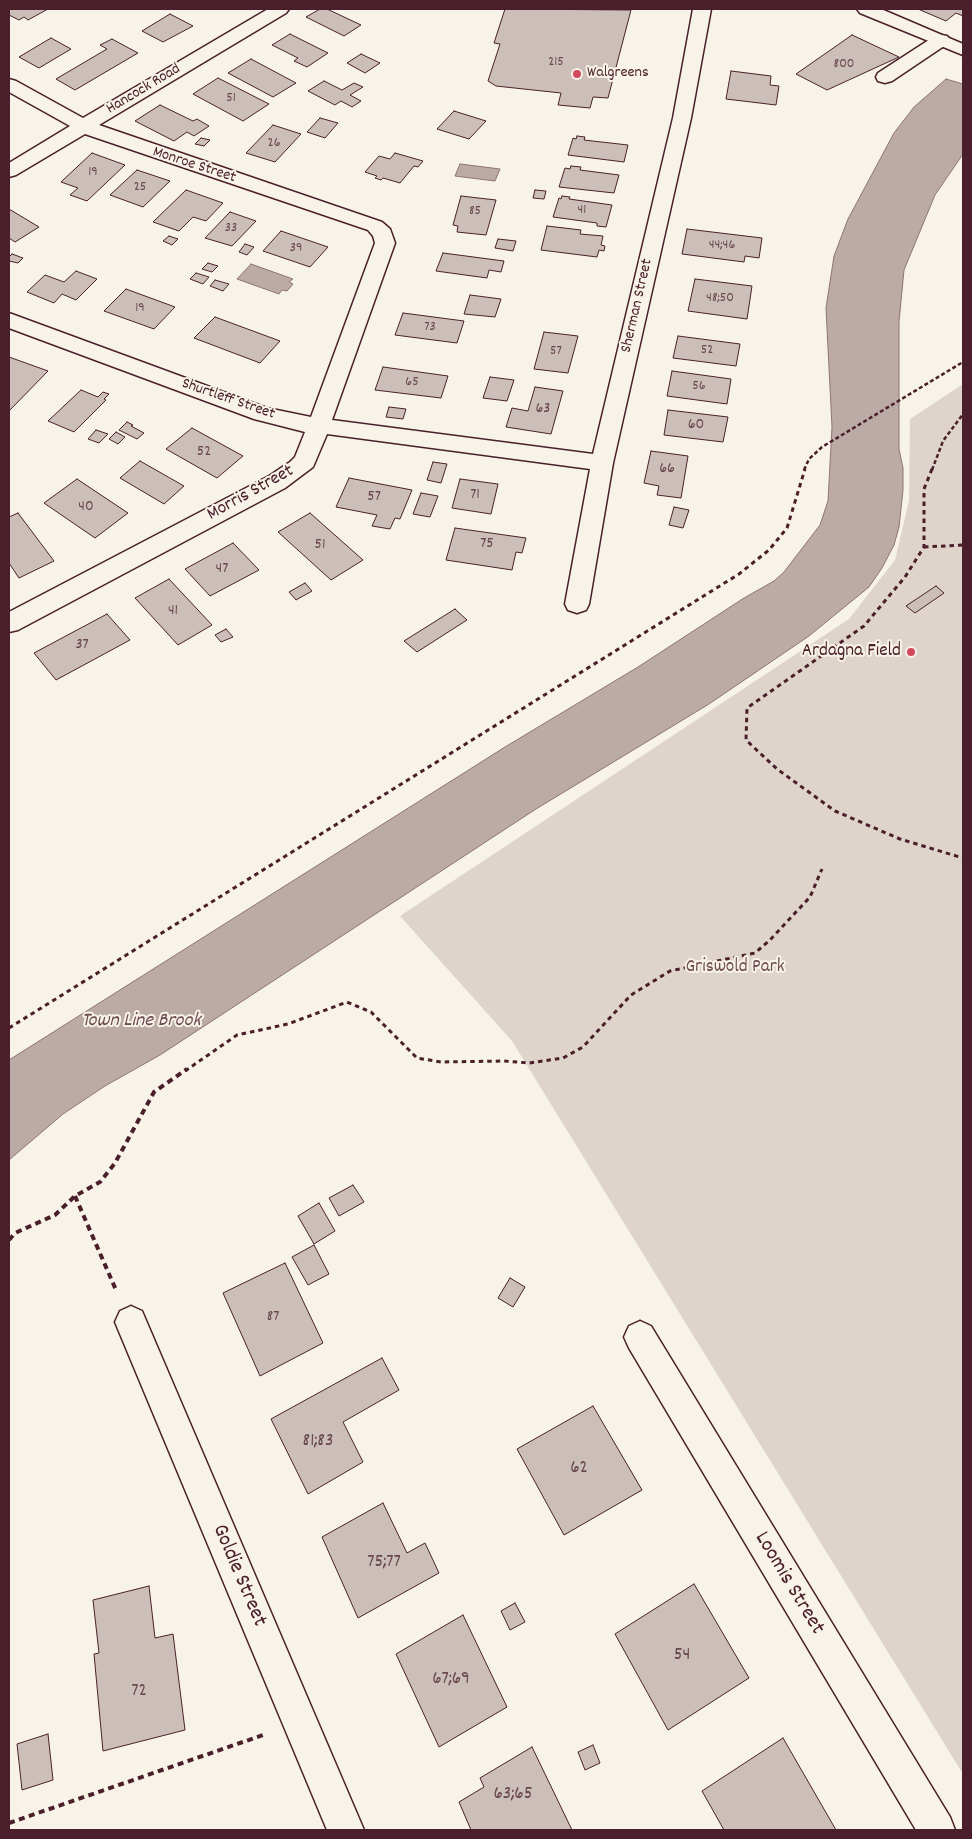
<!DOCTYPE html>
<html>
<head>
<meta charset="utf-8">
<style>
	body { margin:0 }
	#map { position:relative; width:972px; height:1839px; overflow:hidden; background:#f7f3e8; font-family:Dekko,sans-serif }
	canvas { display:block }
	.frame { position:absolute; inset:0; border:10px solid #4a1f2b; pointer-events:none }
</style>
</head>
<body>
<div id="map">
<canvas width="972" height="1839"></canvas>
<div class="frame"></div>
</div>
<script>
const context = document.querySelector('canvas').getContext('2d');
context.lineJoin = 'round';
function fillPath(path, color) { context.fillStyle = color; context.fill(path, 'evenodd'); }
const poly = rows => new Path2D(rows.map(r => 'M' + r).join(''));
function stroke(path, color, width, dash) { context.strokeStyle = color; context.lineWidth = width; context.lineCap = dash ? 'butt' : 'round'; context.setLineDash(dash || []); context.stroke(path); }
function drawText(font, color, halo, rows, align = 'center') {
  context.font = font + ' Dekko,sans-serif'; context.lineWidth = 4; context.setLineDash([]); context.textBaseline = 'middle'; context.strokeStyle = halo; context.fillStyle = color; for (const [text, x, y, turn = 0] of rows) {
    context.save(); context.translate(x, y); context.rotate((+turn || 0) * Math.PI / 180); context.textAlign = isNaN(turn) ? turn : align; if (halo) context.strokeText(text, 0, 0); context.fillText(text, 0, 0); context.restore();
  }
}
fillPath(poly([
	[963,384,963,1774,512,1041,400,916,849,619,895,560,909,501,910,419]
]), '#ded4cc');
const water = poly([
	[946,79,963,84,963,154,935,195,904,270,899,322,899,449,903,468,903,490,899,527,894,545,882,568,869,587,809,636,709,704,536,809,160,1055,105,1086,63,1114,9,1160,9,1060,505,747,638,667,744,598,774,581,784,572,820,525,828,501,832,427,826,308,834,256,848,219,894,133,914,107,946,79],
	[460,164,500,169,495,181,455,176,460,164],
	[251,264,293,279,289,282,293,284,287,291,282,290,279,294,237,279,251,264]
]);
fillPath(water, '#bcaaa7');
stroke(water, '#8e7275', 1);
const building = poly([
	[9,9,48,9,28,20,24,17,19,20,9,15,9,9],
	[320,9,327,9,361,25,344,36,306,17,320,9],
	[505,9,631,10,608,98,593,97,590,108,558,105,561,93,496,86,488,81,500,44,494,43,505,9],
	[918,9,963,9,963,16,956,13,946,21,918,9],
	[170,14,193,26,163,42,142,31,170,14],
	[290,34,328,53,307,67,294,61,298,58,272,45,290,34],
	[852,35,899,57,827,90,796,74,852,35],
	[51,38,71,49,39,68,19,57,51,38],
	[112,39,138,53,75,90,56,79,107,49,100,45,112,39],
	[361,54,380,63,365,73,347,63,361,54],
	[251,59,296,83,273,97,228,73,251,59],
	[731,71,771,76,770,85,779,86,776,105,726,99,731,71],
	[218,78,269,104,243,121,193,94,218,78],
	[324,81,342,90,354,83,363,87,350,95,361,101,352,107,341,101,335,105,308,91,324,81],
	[160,105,193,121,197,119,209,126,194,136,187,132,174,141,135,121,160,105],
	[454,111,486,121,469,139,437,129,454,111],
	[320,118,338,123,325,138,307,132,320,118],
	[273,125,301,134,275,162,246,153,273,125],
	[577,136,585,137,584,140,628,145,624,162,568,155,573,138,576,139,577,136],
	[201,138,210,140,204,146,195,144,201,138],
	[92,153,125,165,87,201,70,195,78,188,61,182,92,153],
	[395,153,423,161,418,167,414,166,400,183,383,178,381,180,375,178,377,176,365,172,379,156,390,159,395,153],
	[571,166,581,167,580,170,619,175,614,193,559,187,565,168,570,169,571,166],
	[137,170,170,181,143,207,110,195,137,170],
	[186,190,223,203,206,221,193,217,179,231,153,222,186,190],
	[535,190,546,191,544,199,533,198,535,190],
	[461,196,496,200,486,235,457,232,458,226,453,225,461,196],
	[562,196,570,197,569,199,612,205,606,227,597,226,597,223,553,217,559,198,561,199,562,196],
	[9,209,39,227,15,242,9,238,9,209],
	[230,212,256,221,232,246,205,238,230,212],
	[547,226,581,230,580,234,603,236,601,245,605,246,604,251,599,250,597,257,541,250,547,226],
	[687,229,762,238,759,258,745,256,744,262,682,254,687,229],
	[281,231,328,247,310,267,263,251,281,231],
	[169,236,178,239,172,245,163,241,169,236],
	[498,239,516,241,513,251,495,248,498,239],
	[245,244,254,247,247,255,239,252,245,244],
	[443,253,504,261,501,272,489,270,487,278,436,271,443,253],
	[12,254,23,258,18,263,9,261,9,257,12,254],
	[208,263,218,266,212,272,202,269,208,263],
	[76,271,97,279,76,300,62,294,54,303,27,292,45,275,64,282,76,271],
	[196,273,209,277,203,284,190,279,196,273],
	[695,279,752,286,747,319,688,311,695,279],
	[215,280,229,284,223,291,210,286,215,280],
	[126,289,175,307,154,329,104,311,126,289],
	[470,295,501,299,495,317,464,314,470,295],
	[403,313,464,321,457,343,395,335,403,313],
	[215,317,280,341,260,363,194,338,215,317],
	[544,332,578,336,568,373,534,369,544,332],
	[678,336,740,344,736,366,673,358,678,336],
	[9,357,48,371,9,411,9,357],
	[383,367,448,376,441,398,375,390,383,367],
	[672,371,731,379,727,404,667,396,672,371],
	[490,377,514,380,507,401,483,398,490,377],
	[535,387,563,391,551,434,506,427,512,408,528,411,535,387],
	[81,390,98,397,103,392,109,394,104,399,106,400,74,432,48,421,81,390],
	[389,407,406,409,403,419,386,417,389,407],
	[668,410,728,417,723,442,664,435,668,410],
	[127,422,133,425,131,426,144,433,137,439,119,430,127,422],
	[192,428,243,456,217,478,166,449,192,428],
	[96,430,108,434,99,443,88,439,96,430],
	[116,432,125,437,118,444,109,439,116,432],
	[651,451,688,456,681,498,657,495,659,486,644,483,651,451],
	[140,461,184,486,164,504,120,478,140,461],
	[433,462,447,464,441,483,427,480,433,462],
	[349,478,412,490,400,519,395,518,390,529,372,526,377,515,336,507,349,478],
	[77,479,128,513,95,538,44,503,77,479],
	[460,479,498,484,491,514,452,508,460,479],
	[421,493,438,496,430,517,413,514,421,493],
	[674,507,689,510,683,528,669,525,674,507],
	[18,513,54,561,19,578,9,563,9,517,18,513],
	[310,513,363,560,331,580,278,532,310,513],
	[455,528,526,538,522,553,516,552,512,570,446,560,455,528],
	[233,543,259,570,210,596,185,569,233,543],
	[169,579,212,625,178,645,135,598,169,579],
	[305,583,312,591,296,600,289,592,305,583],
	[936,586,944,593,915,613,906,606,936,586],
	[455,609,467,620,417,652,404,641,455,609],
	[107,614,130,640,56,680,34,653,107,614],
	[226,629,233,637,221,642,215,635,226,629],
	[353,1185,364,1202,339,1216,329,1198,353,1185],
	[319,1203,335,1231,314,1244,298,1216,319,1203],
	[314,1245,329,1274,308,1285,292,1257,314,1245],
	[285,1263,323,1343,260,1376,223,1293,285,1263],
	[510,1278,525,1287,513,1307,498,1298,510,1278],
	[382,1358,399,1390,343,1422,363,1462,308,1494,271,1419,382,1358],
	[593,1406,642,1490,564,1535,517,1449,593,1406],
	[383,1503,407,1553,425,1543,439,1573,358,1618,322,1537,383,1503],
	[694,1584,749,1678,668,1730,615,1634,694,1584],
	[149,1586,155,1638,173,1634,185,1730,103,1751,94,1654,99,1653,93,1600,149,1586],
	[515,1603,525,1622,510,1630,501,1611,515,1603],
	[463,1615,507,1707,439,1747,396,1654,463,1615],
	[48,1734,53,1780,22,1790,17,1744,48,1734],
	[783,1738,836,1830,724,1830,702,1791,783,1738],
	[593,1745,600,1763,585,1770,578,1752,593,1745],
	[532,1747,572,1830,471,1830,459,1802,484,1787,480,1778,532,1747]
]);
fillPath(building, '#ccbfb9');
stroke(building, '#4a1f2b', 1);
const minor = poly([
	[268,9,289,9,286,13,99,125,382,222,390,229,395,243,332,420,593,454,673,118,693,9,711,9,691,118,613,463,589,604,586,610,577,613,568,610,565,604,590,469,327,434,313,467,285,488,18,630,9,632,9,612,269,476,290,462,295,457,305,432,254,419,9,328,9,313,267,408,311,417,375,243,373,236,368,230,85,134,16,175,9,177,9,163,70,126,9,92,9,79,16,81,83,118,268,9],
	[941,35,947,36,950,40,947,44,892,81,885,83,878,81,876,77,878,73,935,36,941,35],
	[131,1306,142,1311,364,1830,327,1830,115,1322,120,1311,131,1306],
	[640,1321,651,1326,950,1817,955,1830,916,1830,629,1348,624,1337,629,1326,640,1321]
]);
const tertiary = poly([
	[857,9,881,9,963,44,963,55,860,13,857,9]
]);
stroke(minor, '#4a1f2b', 3);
stroke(tertiary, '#4a1f2b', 3);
stroke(poly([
	[804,470,809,459,822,447,963,362],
	[932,470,943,441,963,414]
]), '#4a1f2b', 2.5, [4, 2.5]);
stroke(poly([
	[932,469,924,489,924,547,905,577,864,626,747,708,746,740,777,769,835,811,900,839,963,858],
	[924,547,963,545],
	[9,1028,739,574,769,550,787,528,805,469],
	[185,1071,237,1035,288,1024,347,1002,371,1012,417,1058,441,1062,504,1061,529,1063,563,1058,583,1047,631,995,670,971,755,953,770,940,810,897,822,869]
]), '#4a1f2b', 3, [4.5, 4]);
stroke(poly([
	[75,1196,116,1290],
	[9,1240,15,1233,55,1215,75,1196,100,1182,115,1163,154,1092,187,1069],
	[9,1823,266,1734]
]), '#4a1f2b', 4, [6, 4.5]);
fillPath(minor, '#f7f3e8');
fillPath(tertiary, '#f7f3e8');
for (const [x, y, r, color] of [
	[577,74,5,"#d1495b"],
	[911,652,5,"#d1495b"]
]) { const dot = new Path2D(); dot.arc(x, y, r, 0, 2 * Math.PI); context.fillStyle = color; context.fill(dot); stroke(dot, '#f7f3e8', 2); }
drawText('14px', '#6a474e', null, [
	["215",556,63],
	["800",844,65],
	["51",231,99],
	["26",274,144],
	["19",93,173],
	["25",140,188],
	["41",582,211],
	["85",475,212],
	["33",231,229],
	["44;46",722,246],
	["39",296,249],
	["48;50",720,299],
	["19",140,309],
	["73",430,328],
	["52",707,351],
	["57",556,352],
	["65",412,383],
	["56",699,387]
]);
drawText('16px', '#4a1f2b', '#f7f3e8', [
	["Walgreens",587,74]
], 'left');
drawText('16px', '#4a1f2b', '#f7f3e8', [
	["Hancock Road",144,90,-31],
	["Monroe Street",194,166,18],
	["Sherman Street",638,306,-77],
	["Shurtleff Street",228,400,19]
]);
drawText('16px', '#6a474e', null, [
	["63",543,410],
	["60",696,426],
	["52",204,453],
	["66",667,470],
	["71",475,496],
	["57",374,498],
	["40",86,508],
	["75",487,545],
	["51",320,546],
	["47",222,570],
	["41",173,612],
	["37",82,646],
	["87",273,1318]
]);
drawText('19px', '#4a1f2b', '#f7f3e8', [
	["Morris Street",251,494,-29]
]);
drawText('19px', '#4a1f2b', '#f7f3e8', [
	["Ardagna Field",901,652]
], 'right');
drawText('19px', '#6f4c53', '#f7f3e8', [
	["Griswold Park",735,968]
]);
drawText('19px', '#6a474e', null, [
	["81;83",318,1442],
	["62",579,1469],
	["75;77",384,1563],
	["54",682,1656],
	["67;69",451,1680],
	["72",139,1692],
	["63;65",513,1795]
]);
drawText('italic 20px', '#6c4950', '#f7f3e8', [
	["Town Line Brook",141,1022]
]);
drawText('22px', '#4a1f2b', '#f7f3e8', [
	["Goldie Street",238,1576,67],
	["Loomis Street",788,1584,59]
]);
</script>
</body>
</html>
